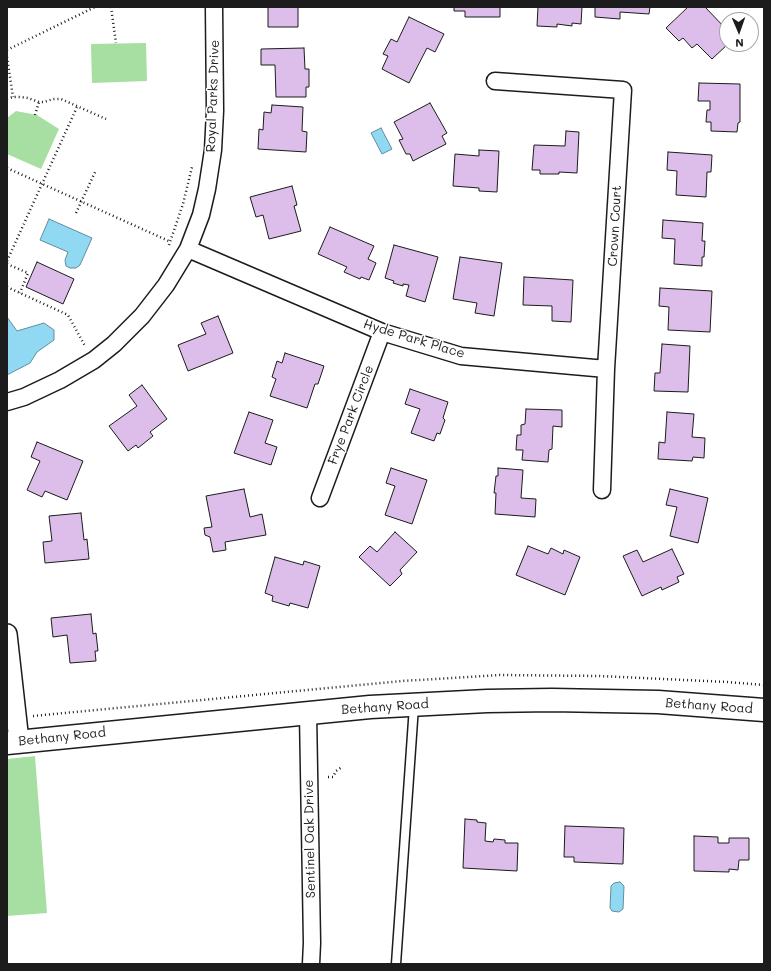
<!DOCTYPE html>
<html>
<head>
<meta charset="utf-8">
<style>
	body { margin:0 }
	#map { position:relative; width:771px; height:971px; overflow:hidden; background:#fff; font-family:Mali,sans-serif }
	canvas { display:block }
	.frame { position:absolute; inset:0; border:8px solid #1c1c1c; pointer-events:none }
	.north { position:absolute; left:719px; top:12px; width:40px; height:40px; box-sizing:border-box; background:#fff; border:1px solid #a4a4a4; border-radius:50%; rotate:178deg; font-size:11px; font-weight:700; line-height:16px; text-align:center; color:#1c1c1c }
	.north::after { content:''; display:block; margin:auto; width:14px; height:18px; background:#1c1c1c; clip-path:polygon(50% 0,100% 100%,50% 72%,0 100%) }
</style>
</head>
<body>
<div id="map">
<canvas width="771" height="971"></canvas>
<div class="frame"></div>
<div class="north">N</div>
</div>
<script>
const context = document.querySelector('canvas').getContext('2d');
context.lineJoin = 'round';
function fillPath(path, color) { context.fillStyle = color; context.fill(path, 'evenodd'); }
const poly = rows => new Path2D(rows.map(r => 'M' + r).join(''));
function stroke(path, color, width, dash) { context.strokeStyle = color; context.lineWidth = width; context.lineCap = dash ? 'butt' : 'round'; context.setLineDash(dash || []); context.stroke(path); }
function drawText(font, color, halo, rows, align = 'center') {
  context.font = font + ' Mali,sans-serif'; context.lineWidth = 3; context.setLineDash([]); context.textBaseline = 'middle'; context.strokeStyle = halo; context.fillStyle = color; for (const [text, x, y, turn = 0] of rows) {
    context.save(); context.translate(x, y); context.rotate((+turn || 0) * Math.PI / 180); context.textAlign = isNaN(turn) ? turn : align; if (halo) context.strokeText(text, 0, 0); context.fillText(text, 0, 0); context.restore();
  }
}
fillPath(poly([
	[146,43,147,81,92,83,91,44],
	[16,111,37,115,59,129,41,169,7,154,7,118],
	[35,756,47,913,7,916,7,759]
]), '#a7dfa3');
const water = poly([
	[381,128,392,149,382,154,371,133,381,128],
	[49,219,92,238,80,265,76,268,70,268,66,266,65,260,68,252,40,240,49,219],
	[7,317,17,331,44,323,54,330,54,340,37,352,30,363,7,375,7,317],
	[620,882,624,886,623,909,619,912,612,911,610,908,611,886,614,883,620,882]
]);
fillPath(water, '#91d9f3');
stroke(water, '#628d9d', 1);
const building = poly([
	[268,7,298,7,298,27,268,27,268,7],
	[454,7,500,7,500,17,465,17,465,11,454,11,454,7],
	[538,7,582,7,581,24,572,23,572,26,557,24,557,27,537,26,538,7],
	[595,7,650,7,649,14,620,12,620,19,595,17,595,7],
	[688,7,705,7,727,30,728,44,712,59,697,44,692,48,683,38,679,41,666,28,688,7],
	[409,17,444,34,435,52,427,48,409,83,382,69,388,56,383,54,391,39,397,42,409,17],
	[304,48,305,69,309,69,309,87,306,87,306,97,276,97,275,65,261,65,261,49,304,48],
	[699,83,740,84,740,122,738,123,737,132,711,131,711,122,706,122,707,110,710,110,710,101,698,101,699,83],
	[430,103,447,133,442,136,446,144,413,161,410,154,406,154,399,140,403,139,394,122,430,103],
	[272,105,303,107,302,131,307,132,306,152,258,149,259,129,263,130,264,112,271,113,272,105],
	[566,131,579,132,577,173,559,172,559,174,540,174,540,170,532,170,534,145,565,146,566,131],
	[479,150,499,151,497,192,479,191,479,188,453,186,455,154,479,156,479,150],
	[668,152,712,155,711,172,707,172,706,197,676,195,677,171,667,170,668,152],
	[292,186,297,205,294,206,301,231,269,239,263,215,256,217,250,197,292,186],
	[663,220,703,223,702,241,705,241,704,257,702,257,702,266,674,264,675,239,662,238,663,220],
	[330,227,374,246,368,259,376,263,369,280,361,277,360,279,344,272,347,267,318,254,330,227],
	[394,245,438,257,425,302,406,296,409,285,403,284,403,286,393,283,394,281,385,278,394,245],
	[460,257,502,263,494,316,475,313,477,303,453,299,460,257],
	[37,262,74,279,63,304,26,287,37,262],
	[524,277,573,280,571,322,552,321,552,306,523,305,524,277],
	[660,288,712,291,710,332,668,330,669,307,659,306,660,288],
	[218,316,233,353,188,371,178,345,206,334,201,323,218,316],
	[662,344,690,346,688,392,654,391,655,373,660,373,662,344],
	[285,353,324,366,318,384,315,384,307,408,270,396,276,379,272,377,277,361,282,363,285,353],
	[142,385,167,419,150,432,153,436,138,448,136,445,128,451,109,426,137,406,129,395,142,385],
	[410,389,448,402,443,418,445,420,440,434,437,433,434,441,411,433,420,409,405,404,410,389],
	[526,409,562,410,562,427,553,426,552,449,549,450,548,462,522,460,523,450,516,450,517,435,521,435,521,425,525,424,526,409],
	[249,412,273,420,265,443,277,447,271,465,234,453,249,412],
	[667,412,694,414,692,437,705,438,704,458,693,457,692,461,658,459,659,442,665,443,667,412],
	[37,442,83,461,67,500,45,491,42,497,27,490,40,461,31,457,37,442],
	[391,468,427,480,412,524,385,515,395,486,386,483,391,468],
	[498,468,523,470,521,498,536,499,535,517,495,514,496,493,494,493,496,476,498,476,498,468],
	[244,489,250,517,262,514,266,535,225,542,226,550,213,552,210,537,205,535,204,528,212,527,206,496,244,489],
	[670,489,708,498,698,543,670,536,677,507,666,505,670,489],
	[81,513,84,540,87,539,89,559,45,563,43,542,52,541,49,516,81,513],
	[395,532,417,552,400,570,402,574,390,586,359,557,370,546,377,552,395,532],
	[528,546,548,554,551,548,563,554,564,550,580,557,565,595,516,575,528,546],
	[672,549,684,574,677,577,679,582,662,590,661,587,642,596,623,556,637,550,643,562,672,549],
	[275,557,303,565,304,561,320,566,308,608,290,603,289,606,272,601,273,596,265,593,275,557],
	[91,614,93,634,96,633,98,651,95,651,96,661,70,663,67,635,53,637,51,618,91,614],
	[465,819,477,820,477,822,486,823,485,841,493,842,494,839,505,840,505,843,518,843,517,871,463,868,465,819],
	[565,826,624,828,623,864,574,862,574,857,564,857,565,826],
	[694,836,718,837,718,843,729,843,729,838,749,838,749,860,739,860,738,870,729,869,729,872,694,871,694,836]
]);
fillPath(building, '#ddbde9');
stroke(building, '#1c1c1c', 1);
const service = poly([
	[396,964,414,706]
]);
const minor = poly([
	[495,81,623,90,606,369,602,490],
	[188,249,382,332,461,356,606,369],
	[7,402,24,397,60,380,94,360,114,344,142,316,166,285,188,249,201,215,207,189,213,150,215,111,214,7],
	[320,498,382,332],
	[308,713,312,943,311,964]
]);
const tertiary = poly([
	[7,634,19,741]
]);
const secondary = poly([
	[7,743,370,707,487,701,552,700,658,702,764,710]
]);
stroke(service, '#1c1c1c', 11);
stroke(minor, '#1c1c1c', 19);
stroke(tertiary, '#1c1c1c', 22);
stroke(secondary, '#1c1c1c', 25);
stroke(poly([
	[111,7,116,43],
	[7,50,95,7],
	[7,57,13,97],
	[7,99,13,97,20,97,28,98,39,102,44,102,53,99,61,99,106,119],
	[35,115,39,102],
	[7,168,171,242],
	[76,213,96,170],
	[169,245,183,204,192,167],
	[7,261,77,107],
	[7,264,28,273,20,293],
	[7,287,68,315,85,346],
	[33,716,402,681,500,675,600,676,727,682,764,685],
	[328,777,333,777,336,771,342,767]
]), '#1c1c1c', 2.5, [1, 3]);
stroke(service, '#fff', 8);
stroke(minor, '#fff', 16);
stroke(tertiary, '#fff', 19);
stroke(secondary, '#fff', 22);
drawText('13px', '#1c1c1c', '#fff', [
	["Royal Parks Drive",213,96,-88],
	["Crown Court",615,226,-87],
	["Hyde Park Place",414,339,17],
	["Frye Park Circle",351,415,-69],
	["Bethany Road",709,706,4],
	["Bethany Road",385,707,-4],
	["Bethany Road",62,737,-6],
	["Sentinel Oak Drive",310,839,-91]
]);
</script>
</body>
</html>
